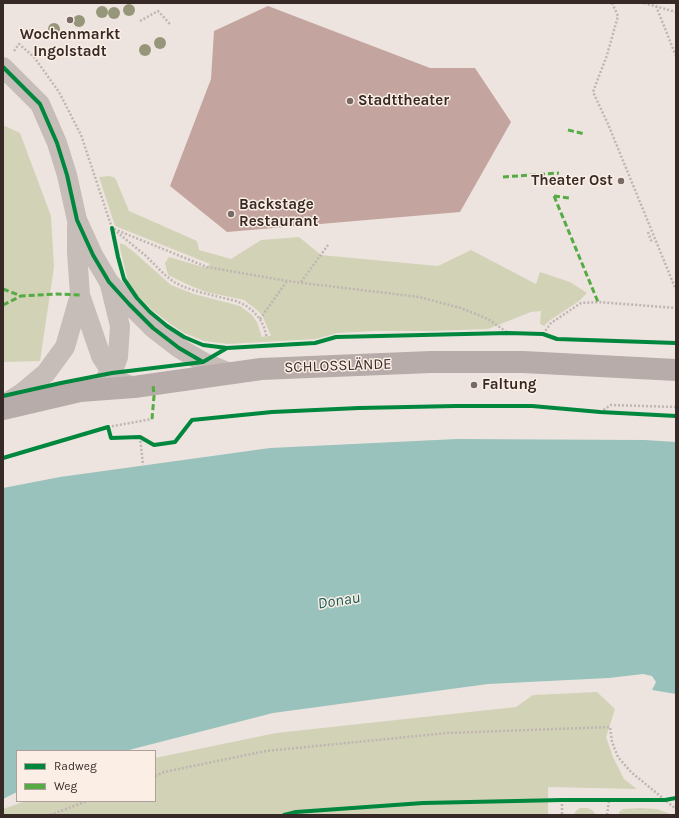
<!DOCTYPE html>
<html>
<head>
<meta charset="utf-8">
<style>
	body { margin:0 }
	#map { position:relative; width:679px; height:818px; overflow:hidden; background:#eee4df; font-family:Karla,sans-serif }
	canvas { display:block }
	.frame { position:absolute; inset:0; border:4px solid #372926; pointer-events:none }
	.legend { position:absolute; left:16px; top:750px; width:140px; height:52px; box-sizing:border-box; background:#fbeee5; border:1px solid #ad9f99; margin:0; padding:5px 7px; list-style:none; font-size:12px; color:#372926 }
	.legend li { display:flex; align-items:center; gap:8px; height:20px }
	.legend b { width:20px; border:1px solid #ad9f99 }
</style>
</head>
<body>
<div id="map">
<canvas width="679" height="818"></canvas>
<div class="frame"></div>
<ul class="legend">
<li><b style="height:5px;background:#00873e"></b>Radweg</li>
<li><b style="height:5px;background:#55ab44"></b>Weg</li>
</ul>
</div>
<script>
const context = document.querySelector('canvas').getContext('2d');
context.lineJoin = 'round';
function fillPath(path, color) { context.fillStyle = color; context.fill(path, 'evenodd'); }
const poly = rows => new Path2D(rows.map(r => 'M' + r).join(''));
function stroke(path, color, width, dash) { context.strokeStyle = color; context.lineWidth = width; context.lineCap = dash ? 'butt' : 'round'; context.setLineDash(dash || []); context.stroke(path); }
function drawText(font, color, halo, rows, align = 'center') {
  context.font = font + ' Karla,sans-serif'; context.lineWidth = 3; context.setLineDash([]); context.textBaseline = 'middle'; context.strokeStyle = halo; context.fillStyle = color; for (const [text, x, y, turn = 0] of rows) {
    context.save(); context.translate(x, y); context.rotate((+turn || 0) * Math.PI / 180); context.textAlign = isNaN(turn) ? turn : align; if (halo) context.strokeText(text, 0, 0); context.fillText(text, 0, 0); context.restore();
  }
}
fillPath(poly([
	[3,125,20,133,51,216,54,267,40,361,3,362],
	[110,176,115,178,117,182,129,211,197,241,199,250,231,259,261,240,299,237,321,255,438,266,471,250,536,284,540,272,570,282,587,293,579,301,549,321,544,326,540,324,541,311,531,312,488,329,433,331,375,331,337,333,316,339,228,344,204,341,184,333,169,323,152,310,138,296,128,282,120,248,120,243,125,245,135,253,171,285,194,294,240,306,252,315,257,322,262,337,268,336,271,336,262,315,257,310,244,300,206,292,193,287,168,275,165,263,169,257,203,267,206,267,210,264,115,226,99,177],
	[597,692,615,709,606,737,613,757,624,779,637,789,548,787,548,815,3,815,3,809,26,801,155,801,155,758,276,733,516,707,533,695],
	[580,808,588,808,592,810,596,815,573,815,577,810],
	[640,808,657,809,673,815,619,815,619,812,623,809]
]), '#d2d2b7');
fillPath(poly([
	[457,439,645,440,676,442,676,694,652,690,656,682,652,676,643,674,609,678,488,684,273,713,125,751,17,751,17,792,3,799,3,488,60,477,270,448]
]), '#99c2bc');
fillPath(poly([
	[268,6,430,68,475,68,511,122,460,212,227,232,170,186,211,79,214,31]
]), '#c3a49f');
stroke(poly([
	[612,3,618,16,607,55,593,92,608,124,676,290],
	[644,3,676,12],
	[656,6,676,56],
	[140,21,158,11,170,24],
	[25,29,35,32],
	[14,51,19,44,34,57,59,92,81,135,112,228,146,256,165,275,174,282,184,287,199,292,236,301,245,305,254,312,260,319,264,327,267,338],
	[114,229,207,267,287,281,419,297,461,308,488,319,508,333],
	[648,232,652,243],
	[301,282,328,245],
	[260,319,287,281],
	[543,334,551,323,581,303,598,302,676,308],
	[600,412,611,405,676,407],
	[108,427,152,419],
	[140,437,143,465],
	[155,776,164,772,266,751,447,733,610,727,612,742,618,757,631,772,676,809],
	[562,800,562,815],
	[50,815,87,801],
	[607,815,609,801]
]), '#bfb5b1', 2.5, [2, 2]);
stroke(poly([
	[3,67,40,104,57,143,67,175,77,220,93,255,109,282,129,304,153,328,179,348,203,362,232,374],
	[77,226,77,252,80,295,101,356,112,373,121,382,134,387],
	[105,379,112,373,118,357,120,326,110,285],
	[3,405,22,393,46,373,65,347,80,295]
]), '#c6bcb8', 20);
stroke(poly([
	[3,409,80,391,134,387,261,369,431,362,523,362,676,370]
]), '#b7aca9', 22);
stroke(poly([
	[568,130,585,134],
	[503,177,559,173],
	[554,196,598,302],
	[554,196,569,198],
	[3,289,21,296,56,294,80,295],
	[3,305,21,296],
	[152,419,154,396,153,384]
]), '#55ab44', 3, [6, 3]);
stroke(poly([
	[3,67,40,104,57,143,67,175,77,220,93,255,109,282,129,304,153,328,179,348,203,362],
	[112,228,118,257,124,279,137,298,150,312,167,326,184,337,203,345,227,348],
	[3,396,61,383,112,373,203,362,227,348,315,343,336,337,508,333,543,334,557,339,676,343],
	[3,458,108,427,111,438,140,437,154,445,175,442,192,420,272,412,359,408,456,406,532,406,600,412,676,416],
	[284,815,296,812,423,803,562,800,665,800,676,798]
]), '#00873e', 4);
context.fillStyle = '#96977a';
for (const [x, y] of [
	[129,10],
	[102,12],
	[114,13],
	[79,21],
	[54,29],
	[160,43],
	[145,50]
]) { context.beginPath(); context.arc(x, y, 6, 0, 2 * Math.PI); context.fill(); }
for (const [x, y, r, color] of [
	[70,20,4,"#776a67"],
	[350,101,4,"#776a67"],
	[621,181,4,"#776a67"],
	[231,214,4,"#776a67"],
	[474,385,4,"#776a67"]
]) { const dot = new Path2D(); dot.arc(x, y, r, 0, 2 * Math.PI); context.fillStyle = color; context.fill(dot); stroke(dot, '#fbeee5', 1.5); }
drawText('bold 15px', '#372926', '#fbeee5', [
	["Wochenmarkt",70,35,"center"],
	["Ingolstadt",70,52,"center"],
	["Stadttheater",358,101],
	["Theater Ost",613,181,"right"],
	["Backstage",239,205],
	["Restaurant",239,222],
	["Faltung",482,385]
], 'left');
drawText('15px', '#372926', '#fbeee5', [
	["SCHLOSSLÄNDE",338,366,-2]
]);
drawText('italic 16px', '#175d57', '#fbeee5', [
	["Donau",339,601,-9]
]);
</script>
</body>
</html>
